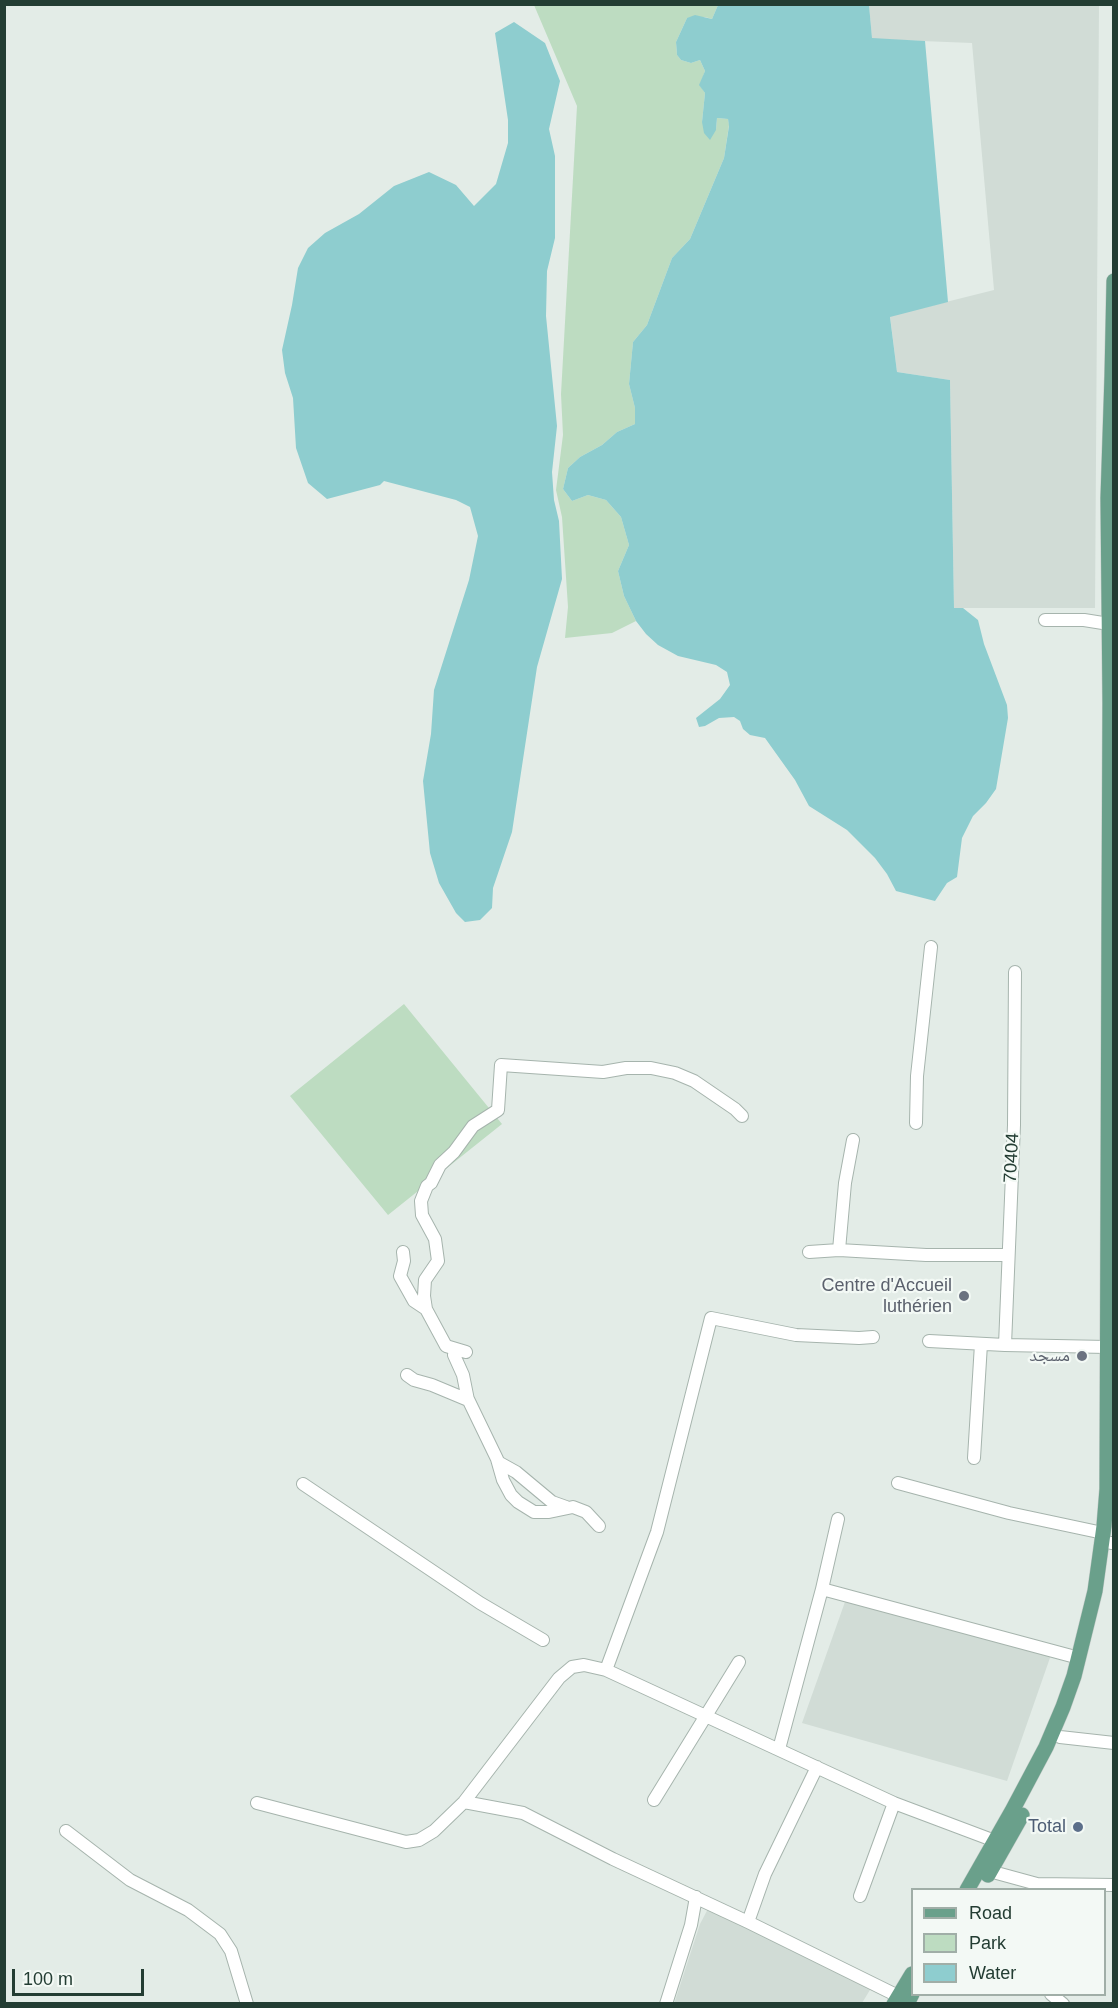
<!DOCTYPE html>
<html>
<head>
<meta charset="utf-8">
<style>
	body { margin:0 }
	#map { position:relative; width:1118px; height:2008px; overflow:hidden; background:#e3ece7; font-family:Helvetica,sans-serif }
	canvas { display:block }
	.frame { position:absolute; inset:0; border:6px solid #233d33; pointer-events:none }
	.legend { position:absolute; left:911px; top:1888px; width:195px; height:108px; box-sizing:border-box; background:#f3f9f5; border:2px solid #a0aea7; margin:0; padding:8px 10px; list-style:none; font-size:18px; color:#233d33 }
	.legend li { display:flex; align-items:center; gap:12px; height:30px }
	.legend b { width:30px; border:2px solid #a0aea7 }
	.scale { position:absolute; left:12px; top:1969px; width:132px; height:27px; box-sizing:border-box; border:3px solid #233d33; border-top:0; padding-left:8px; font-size:18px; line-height:21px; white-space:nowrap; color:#233d33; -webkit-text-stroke:4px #f3f9f5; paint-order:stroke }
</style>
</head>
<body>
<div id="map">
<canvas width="1118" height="2008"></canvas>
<div class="frame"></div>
<ul class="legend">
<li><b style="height:8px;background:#6aa08b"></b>Road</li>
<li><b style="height:16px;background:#bddcc1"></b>Park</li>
<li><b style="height:16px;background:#8ecdcf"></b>Water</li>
</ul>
<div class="scale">100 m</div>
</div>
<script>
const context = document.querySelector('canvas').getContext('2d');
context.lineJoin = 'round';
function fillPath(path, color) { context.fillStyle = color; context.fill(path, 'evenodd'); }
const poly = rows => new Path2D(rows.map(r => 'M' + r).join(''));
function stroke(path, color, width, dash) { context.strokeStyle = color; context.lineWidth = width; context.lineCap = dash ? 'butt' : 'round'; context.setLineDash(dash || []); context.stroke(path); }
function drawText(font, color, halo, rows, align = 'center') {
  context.font = font + ' Helvetica,"Noto Naskh Arabic",sans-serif'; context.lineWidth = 4.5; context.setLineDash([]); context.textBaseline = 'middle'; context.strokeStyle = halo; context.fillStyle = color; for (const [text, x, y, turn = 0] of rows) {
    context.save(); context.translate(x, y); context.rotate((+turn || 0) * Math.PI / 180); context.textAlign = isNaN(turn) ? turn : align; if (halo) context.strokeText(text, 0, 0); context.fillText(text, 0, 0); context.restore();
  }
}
fillPath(poly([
	[869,5,1099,5,1095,608,954,608,950,380,897,372,890,316,994,290,972,43,872,39],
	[846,1599,1052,1652,1007,1781,802,1723],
	[710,1905,873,1985,862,2003,674,2004,700,1924]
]), '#d1dcd6');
fillPath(poly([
	[534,5,718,5,712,19,705,17,687,18,676,42,677,55,681,60,691,63,700,60,705,71,700,85,705,93,702,122,716,130,717,118,728,119,729,125,724,158,690,239,672,258,647,325,633,342,629,384,635,408,635,424,617,432,602,445,580,457,568,468,563,489,572,501,588,495,606,500,621,517,629,545,618,571,624,596,636,621,612,633,565,638,568,607,562,517,556,490,563,435,561,394,577,106],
	[404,1004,502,1124,388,1215,290,1096]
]), '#bddcc1');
fillPath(poly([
	[718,5,869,5,872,38,925,41,948,302,890,317,897,372,950,380,954,608,963,608,978,620,984,644,1007,705,1008,718,996,789,986,803,973,816,962,838,957,877,947,883,935,901,896,891,887,874,875,858,847,830,809,806,795,780,765,738,750,735,743,729,740,721,734,717,719,718,705,726,699,727,696,718,720,699,730,685,727,672,716,665,678,656,658,645,646,634,636,621,624,596,618,571,629,545,621,517,606,500,588,495,572,501,563,489,568,468,580,457,602,445,617,432,635,424,635,408,629,384,633,342,647,325,672,258,690,239,724,158,729,126,728,119,717,118,716,130,710,140,704,133,702,122,705,93,699,85,705,71,700,60,691,63,681,60,677,55,676,42,687,18,695,15,712,19],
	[514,22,545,43,560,81,549,129,555,156,555,238,547,271,546,316,557,426,552,472,554,500,559,521,562,579,537,667,512,832,493,888,492,908,480,920,465,922,456,913,439,883,430,853,423,781,431,734,434,690,469,580,478,536,470,507,456,500,384,481,380,485,327,499,308,483,296,448,293,398,285,373,282,350,292,305,298,268,308,248,325,233,359,214,394,186,429,172,456,185,474,206,496,184,508,143,508,120,495,33]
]), '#8ecdcf');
const minor = poly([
	[1045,620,1084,620,1109,624],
	[916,1123,917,1076,931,947],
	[839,1250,845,1183,853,1140],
	[403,1252,404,1261,400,1276,414,1301,426,1309,446,1346,466,1352],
	[809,1252,839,1250,926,1255,1008,1255],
	[426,1309,424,1296,425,1280,438,1261,435,1239,422,1215,421,1201,427,1186,431,1183,440,1165,454,1152,473,1126,498,1110,501,1065,603,1072,626,1068,651,1068,675,1073,694,1081,735,1109,742,1116],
	[929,1341,1005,1345,1107,1347],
	[1005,1345,1014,1125,1015,972],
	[407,1375,414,1380,432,1385,468,1400,463,1375,454,1355],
	[467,1397,497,1459,503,1480,511,1495,518,1502,534,1512,549,1512,573,1507,586,1512,599,1526],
	[974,1458,981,1344],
	[498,1462,516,1472,552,1502,566,1507],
	[898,1483,1009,1513,1103,1533],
	[303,1484,480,1603,543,1640],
	[1111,1543,1114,1543],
	[822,1589,1079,1658],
	[606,1670,657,1532,711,1318,796,1335,859,1338,873,1337],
	[1052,1733,1060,1737,1114,1743],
	[779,1749,822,1589,838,1519],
	[654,1800,739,1662],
	[464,1802,523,1813,613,1859,748,1922,898,1996],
	[257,1803,406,1842,419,1840,434,1831,464,1802,559,1678,572,1667,584,1665,606,1670,894,1803,995,1841],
	[66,1831,130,1880,188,1910,220,1934,231,1951,247,2004],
	[982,1869,1037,1884,1114,1885],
	[860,1896,894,1803],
	[748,1922,765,1874,817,1767],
	[1051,1994,1063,2004],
	[666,2004,691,1925,696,1897]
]);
const major = poly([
	[988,1875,1022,1815],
	[967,1890,1012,1811,1046,1747,1063,1707,1074,1676,1095,1591,1104,1526,1107,1489,1109,923,1110,703,1108,498,1112,376,1114,281],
	[894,2004,912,1974],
	[907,2004,912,1994]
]);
stroke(minor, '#a6b4ad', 14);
stroke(major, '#c1c9c6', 16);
stroke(minor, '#fff', 12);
stroke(major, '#6aa08b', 15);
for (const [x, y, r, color] of [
	[964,1296,6,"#6b7280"],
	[1082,1356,6,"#6b7280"],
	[1078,1827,6,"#5c6f8a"]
]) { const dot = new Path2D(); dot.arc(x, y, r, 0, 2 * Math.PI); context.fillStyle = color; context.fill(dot); stroke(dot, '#f3f9f5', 2); }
drawText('18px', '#233d33', '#f3f9f5', [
	["70404",1012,1158,-87]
]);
drawText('18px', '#5b616d', '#f3f9f5', [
	["Centre d'Accueil",952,1286],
	["luthérien",952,1307],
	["مسجد",1070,1356]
], 'right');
drawText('18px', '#4e5e75', '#f3f9f5', [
	["Total",1066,1827]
], 'right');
</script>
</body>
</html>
